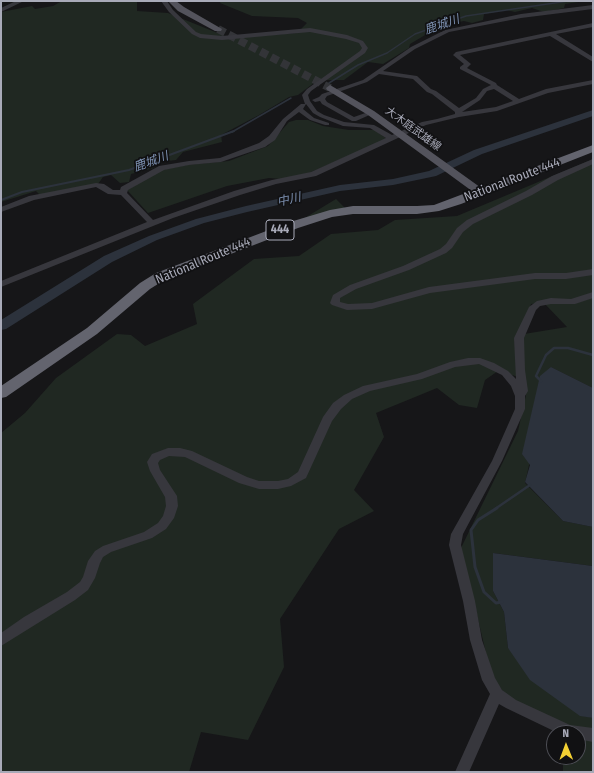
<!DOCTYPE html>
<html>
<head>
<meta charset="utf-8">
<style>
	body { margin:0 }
	#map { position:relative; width:594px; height:773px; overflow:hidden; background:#161618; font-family:"Fira Sans Condensed",sans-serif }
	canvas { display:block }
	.frame { position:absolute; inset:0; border:2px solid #a8aab8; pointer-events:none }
	.north { position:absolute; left:546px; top:725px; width:40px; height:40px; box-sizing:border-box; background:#111113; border:1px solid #4d4e55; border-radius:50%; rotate:359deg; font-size:11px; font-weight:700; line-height:16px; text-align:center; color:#a8aab8 }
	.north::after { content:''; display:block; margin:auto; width:14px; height:18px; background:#f3d033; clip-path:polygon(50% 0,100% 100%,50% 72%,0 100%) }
</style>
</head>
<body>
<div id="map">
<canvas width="594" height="773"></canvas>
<div class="frame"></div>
<div class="north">N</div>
</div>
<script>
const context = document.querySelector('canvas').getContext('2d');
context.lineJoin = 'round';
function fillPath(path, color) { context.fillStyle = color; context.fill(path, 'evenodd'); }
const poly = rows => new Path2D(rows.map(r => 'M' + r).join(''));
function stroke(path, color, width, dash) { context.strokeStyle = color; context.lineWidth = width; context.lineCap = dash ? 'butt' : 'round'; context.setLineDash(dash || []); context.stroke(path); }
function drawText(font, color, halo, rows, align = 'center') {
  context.font = font + ' "Fira Sans Condensed","Noto Sans JP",sans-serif'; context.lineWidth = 3.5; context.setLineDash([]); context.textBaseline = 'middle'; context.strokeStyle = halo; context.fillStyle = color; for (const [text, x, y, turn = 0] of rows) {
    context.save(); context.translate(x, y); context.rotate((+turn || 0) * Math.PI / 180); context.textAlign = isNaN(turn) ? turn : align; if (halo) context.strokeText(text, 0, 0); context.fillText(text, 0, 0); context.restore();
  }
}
fillPath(poly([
	[62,1,137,1,137,11,168,13,230,38,297,33,307,23,298,18,252,16,220,3,221,1,585,1,565,4,564,8,544,12,532,8,515,12,507,10,484,14,483,20,472,23,464,21,442,25,410,44,409,48,383,64,368,62,344,80,318,80,298,95,289,97,259,115,221,135,222,142,183,152,176,160,158,162,154,168,131,174,129,182,120,183,111,175,103,177,98,184,41,196,36,191,1,202,1,12,32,6,35,9,53,6],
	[296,120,308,120,323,126,349,130,375,130,387,139,309,173,282,179,269,178,227,186,148,213,127,190,161,170,187,165,229,161,268,146,289,122],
	[593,159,593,388,551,367,525,483,563,521,593,527,593,566,493,553,493,591,504,612,508,648,580,715,593,718,593,772,563,772,563,757,578,757,578,733,523,715,492,678,461,548,518,431,526,395,522,378,498,371,485,380,477,408,459,405,437,388,376,413,384,437,354,490,374,511,339,529,280,619,284,667,248,740,201,732,189,772,1,772,1,433,25,413,56,378,117,334,131,335,145,346,197,324,193,304,254,259,299,256,331,234,378,230,395,220,457,216],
	[544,303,567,327,524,334,531,304],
	[336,199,345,208,303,219]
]), '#202822');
fillPath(poly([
	[551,367,593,388,593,527,563,521,525,482,530,465,522,454,540,376],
	[493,553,593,566,593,718,580,716,530,680,508,648,504,612,493,591]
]), '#2c323c');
stroke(poly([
	[329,83,358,65,387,53,415,34,466,16,568,1],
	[232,132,291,98]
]), '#2c323c', 1.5);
stroke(poly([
	[1,200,22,192,129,170,234,131]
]), '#2c323c', 2);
stroke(poly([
	[541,381,536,376,546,355,554,348,568,348,593,355],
	[495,509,530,485]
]), '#2c323c', 2.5);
stroke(poly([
	[497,508,478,520,471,530,475,567,484,592,496,603,502,602]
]), '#2c323c', 3);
fillPath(poly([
	[593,110,593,116,482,154,436,176,393,185,340,191,247,212,204,223,157,240,112,262,6,329,1,330,1,320,104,256,149,236,196,219,246,206,340,185,393,179,429,171,474,150,593,110]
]), '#2c323c');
stroke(poly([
	[218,29,330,88]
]), '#333438', 8, [8, 4]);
fillPath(poly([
	[16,1,24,1,1,12,1,8,16,1],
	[161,1,167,1,173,10,196,32,201,34,222,36,310,28,347,35,363,41,368,48,365,53,311,91,308,95,310,101,317,111,324,115,344,122,374,125,392,135,422,122,437,119,455,114,455,112,432,94,427,92,413,79,379,74,367,82,327,96,325,99,327,102,354,117,371,111,374,113,356,121,352,121,322,104,320,101,315,102,312,100,319,97,322,94,363,80,411,47,445,30,521,14,593,5,593,9,521,18,449,32,415,49,383,71,417,76,431,89,436,91,459,108,476,98,483,89,491,85,460,69,460,67,464,64,453,55,456,52,593,23,593,27,556,34,593,57,593,62,550,36,460,55,471,64,467,68,496,83,497,85,519,99,546,89,593,80,593,84,548,93,497,111,459,117,426,125,316,176,276,184,240,195,173,218,1,287,1,281,147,222,121,195,108,194,96,187,34,200,1,212,1,207,29,196,96,183,104,184,113,190,120,190,121,187,159,166,189,161,220,158,259,143,269,136,283,119,301,104,305,104,302,95,307,89,360,51,362,48,359,43,346,39,310,32,222,40,200,38,192,34,169,12,161,1],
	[494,89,513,101,496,107,462,112,480,100,487,91,494,89],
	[306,104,313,113,320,117,343,126,370,128,386,138,311,172,272,180,234,191,153,220,127,193,128,190,164,170,189,165,221,162,265,147,275,140,287,121,299,112,310,120,325,125,329,125,329,123,314,118,303,109,306,104],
	[593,159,593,164,558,180,532,195,473,224,463,232,452,248,446,253,409,270,356,289,340,298,340,302,348,304,372,303,429,287,535,273,566,273,593,269,593,275,566,279,535,279,430,293,372,309,347,310,332,305,330,303,333,295,350,285,403,266,440,249,446,244,457,228,467,220,526,191,552,176,593,159],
	[593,292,593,298,575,304,551,304,540,306,536,310,524,338,525,370,528,391,525,396,525,409,502,461,463,534,461,545,475,601,482,640,495,678,502,690,516,700,570,725,593,728,593,742,578,739,578,733,558,733,506,708,499,704,469,772,455,772,490,694,482,680,470,640,463,601,449,545,451,534,492,461,515,409,515,396,511,386,502,375,479,364,455,367,422,379,370,391,352,399,341,409,332,421,306,478,291,486,278,489,259,489,239,483,185,457,169,456,160,460,158,463,160,470,177,496,178,506,174,518,166,529,152,538,111,552,103,557,100,563,95,578,88,590,75,600,1,646,1,633,24,617,67,592,80,582,83,577,88,561,95,551,103,546,144,532,158,523,163,516,166,506,165,497,150,471,147,462,152,454,168,448,180,448,192,451,247,477,259,481,278,481,288,479,298,472,323,417,333,403,344,395,363,386,417,374,450,362,468,358,480,358,494,363,508,371,516,379,514,338,529,307,537,301,551,298,571,299,593,292]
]), '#37373d');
fillPath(poly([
	[168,1,176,1,184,7,222,29,221,31,215,31,178,11,168,1],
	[330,85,374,111,484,190,485,192,484,194,476,194,368,115,327,90,326,88,330,85]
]), '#53535c');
fillPath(poly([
	[593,145,593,152,461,204,439,211,417,214,353,214,332,217,298,228,166,279,150,289,97,334,6,397,1,398,1,386,87,328,140,283,156,273,290,222,330,210,353,206,417,206,434,205,593,145]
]), '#63646e');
drawText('11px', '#a8aab8', '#111113', [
	["大木庭武雄線",413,129,36]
]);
drawText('italic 12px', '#7e92b3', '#111113', [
	["鹿城川",442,25,-19],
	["鹿城川",151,162,-20],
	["中川",289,200,-13]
]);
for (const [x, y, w] of [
	[280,230,28]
]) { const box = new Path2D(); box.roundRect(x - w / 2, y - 10, w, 20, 3); context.fillStyle = '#111113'; context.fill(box); stroke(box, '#a8aab8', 1); }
drawText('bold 12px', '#a8aab8', null, [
	["444",280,230]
]);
drawText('13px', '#a8aab8', '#111113', [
	["National Route 444",512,180,-21],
	["National Route 444",203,261,-23]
]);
</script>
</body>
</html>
